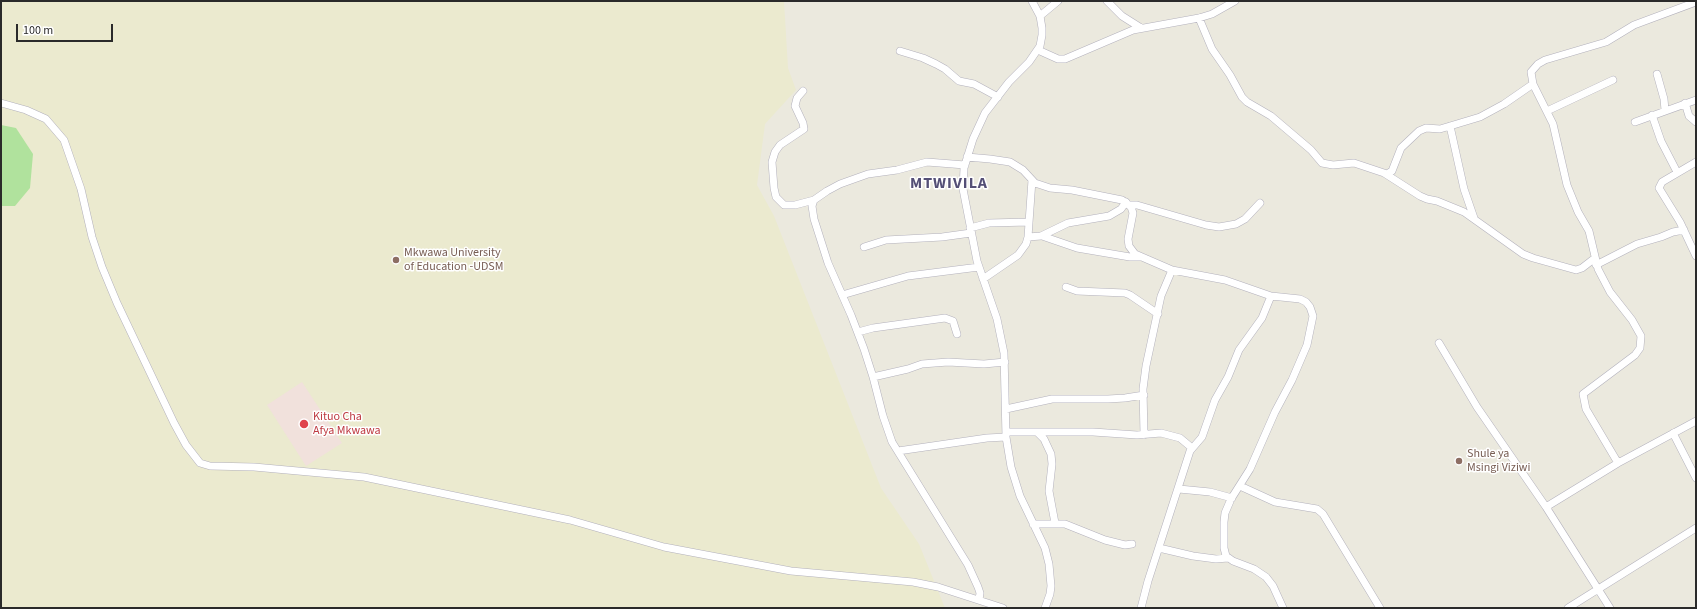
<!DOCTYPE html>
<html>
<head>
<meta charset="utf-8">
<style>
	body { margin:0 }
	#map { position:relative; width:1697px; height:609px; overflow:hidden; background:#ebe9de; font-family:"Source Sans 3",sans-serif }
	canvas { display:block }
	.frame { position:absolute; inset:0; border:2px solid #2a2a2a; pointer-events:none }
	.scale { position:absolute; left:16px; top:24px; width:97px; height:18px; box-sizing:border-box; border:2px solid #2a2a2a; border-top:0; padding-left:5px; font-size:12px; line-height:14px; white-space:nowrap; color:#2a2a2a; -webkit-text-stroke:3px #fff; paint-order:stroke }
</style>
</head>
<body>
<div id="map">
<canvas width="1697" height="609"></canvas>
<div class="frame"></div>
<div class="scale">100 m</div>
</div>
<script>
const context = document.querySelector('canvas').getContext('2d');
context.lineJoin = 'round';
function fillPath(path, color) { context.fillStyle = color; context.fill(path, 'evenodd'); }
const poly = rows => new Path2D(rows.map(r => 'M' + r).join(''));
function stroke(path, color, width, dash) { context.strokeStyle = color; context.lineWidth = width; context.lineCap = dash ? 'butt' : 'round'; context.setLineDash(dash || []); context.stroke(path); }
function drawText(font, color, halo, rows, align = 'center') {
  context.font = font + ' "Source Sans 3",sans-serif'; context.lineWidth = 3; context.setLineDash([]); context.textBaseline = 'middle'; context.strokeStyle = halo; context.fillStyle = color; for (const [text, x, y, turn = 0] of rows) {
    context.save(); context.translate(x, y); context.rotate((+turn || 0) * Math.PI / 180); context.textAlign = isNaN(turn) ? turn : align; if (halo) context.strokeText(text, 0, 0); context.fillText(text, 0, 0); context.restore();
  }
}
fillPath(poly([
	[1,1,784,1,788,68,796,90,765,124,757,185,774,216,881,488,919,544,945,608,1,608]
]), '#ebeacf');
fillPath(poly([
	[302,382,342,443,306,466,267,405]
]), '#f1e1dc');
fillPath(poly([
	[1,125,16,128,33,154,30,188,15,206,1,206]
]), '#b0e29d');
const minor = poly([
	[1032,1,1040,16,1042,28,1042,35,1040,46,1029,62,1009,82,985,113,973,139,964,168,963,189,977,261,997,319,1004,353,1006,437,1011,467,1020,496,1045,548,1049,564,1051,586,1050,594,1045,608],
	[1107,1,1122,16,1141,28],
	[1040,16,1058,1],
	[1199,18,1212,49,1230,75,1242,97,1247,102,1271,116,1311,150,1322,163,1333,165,1354,163,1384,173,1420,196,1427,199,1437,201,1464,212,1523,254,1533,258,1576,270,1582,268,1595,258],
	[1038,50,1058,59,1065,59,1133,30,1199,18,1212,14,1235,1],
	[900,51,923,58,936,64,945,69,959,81,974,84,998,97],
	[1657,74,1664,99,1665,110],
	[803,91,797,98,795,106,803,123,804,129,780,145,775,152,772,162,774,188,776,197,784,205,795,205,814,200],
	[1,103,26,110,46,119,64,140,81,189,92,237,102,267,117,303,174,423,186,445,200,463,210,466,254,467,364,477,570,520,664,547,791,571,913,582,938,587,1003,608],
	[1685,103,1689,116,1696,122],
	[1547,111,1613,80],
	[1652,115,1661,141,1677,172],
	[1635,122,1696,100],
	[1450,126,1464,189,1474,218],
	[967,157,990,159,1010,162,1023,170,1035,183,1050,188,1072,190,1122,200,1131,207,1133,213,1128,239,1129,246,1135,254,1172,270,1225,280,1271,296,1300,299,1306,302,1310,307,1313,316,1307,345,1292,380,1275,412,1250,469,1231,499,1225,513,1224,522,1224,548,1226,556,1233,561,1254,569,1266,577,1273,586,1283,608],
	[1696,162,1662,182,1659,188,1680,222,1696,256],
	[965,165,927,162,897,170,868,174,840,184,827,191,814,200,812,206,814,219,828,263,851,315,864,349,873,377,883,416,892,442,968,565,978,587,980,593,979,600],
	[1387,174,1392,171,1401,148,1419,131,1426,128,1440,129,1480,117,1504,104,1533,84],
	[1130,205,1137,205,1206,225,1219,227,1236,224,1245,219,1260,203],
	[970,228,989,223,1029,222],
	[1042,236,1077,248,1130,257,1141,257],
	[1028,237,1041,236,1068,223,1109,216,1121,209,1126,202],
	[864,247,886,240,942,237,971,233],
	[1596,265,1637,244,1661,237,1673,232,1684,230],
	[983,279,1018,255,1026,244,1028,237,1032,180],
	[1066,287,1077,291,1125,293,1130,295,1158,314],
	[842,295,908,276,979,267],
	[858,332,873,328,945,318,953,321,957,334],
	[1439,343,1477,407,1546,507,1610,608],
	[873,377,908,369,922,364,948,362,984,364,1005,362],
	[1006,409,1052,399,1108,399,1125,398,1144,395],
	[1006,432,1093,432,1137,435,1161,433,1180,438,1192,448],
	[1038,433,1044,439,1051,454,1052,464,1049,491,1055,523],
	[1673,433,1696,478],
	[1144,435,1143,389,1146,366,1161,296,1172,270],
	[898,451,987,438,1006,437],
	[1618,463,1586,409,1583,394,1635,355,1640,348,1641,336,1632,320,1610,292,1598,269,1589,231,1578,212,1567,185,1553,124,1533,84,1531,72,1538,64,1545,60,1606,42,1634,25,1696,2],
	[1240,486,1275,502,1317,509,1323,514,1380,608],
	[1179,489,1210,492,1232,498],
	[1546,507,1618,463,1696,421],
	[1033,524,1065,524,1105,540,1125,545,1132,544],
	[1159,548,1193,556,1216,559,1228,558],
	[1141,608,1148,581,1190,451,1202,437,1215,400,1228,377,1239,350,1262,318,1271,296],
	[1568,608,1696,528]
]);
stroke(minor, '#b3b1bc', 8);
stroke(minor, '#fff', 7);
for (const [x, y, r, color] of [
	[396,260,4,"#8d6e63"],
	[304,424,5,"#e0444e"],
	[1459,461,4,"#8d6e63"]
]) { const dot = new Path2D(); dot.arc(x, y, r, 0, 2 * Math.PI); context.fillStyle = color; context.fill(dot); stroke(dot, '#fff', 1.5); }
drawText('12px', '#785e54', '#fff', [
	["Mkwawa University",404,253],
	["of Education -UDSM",404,267],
	["Shule ya",1467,454],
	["Msingi Viziwi",1467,468]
], 'left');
drawText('12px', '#be3a42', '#fff', [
	["Kituo Cha",313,417],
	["Afya Mkwawa",313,431]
], 'left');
context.letterSpacing = '1px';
drawText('bold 16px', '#544f76', '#fff', [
	["MTWIVILA",949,184]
]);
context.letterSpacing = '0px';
</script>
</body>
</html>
